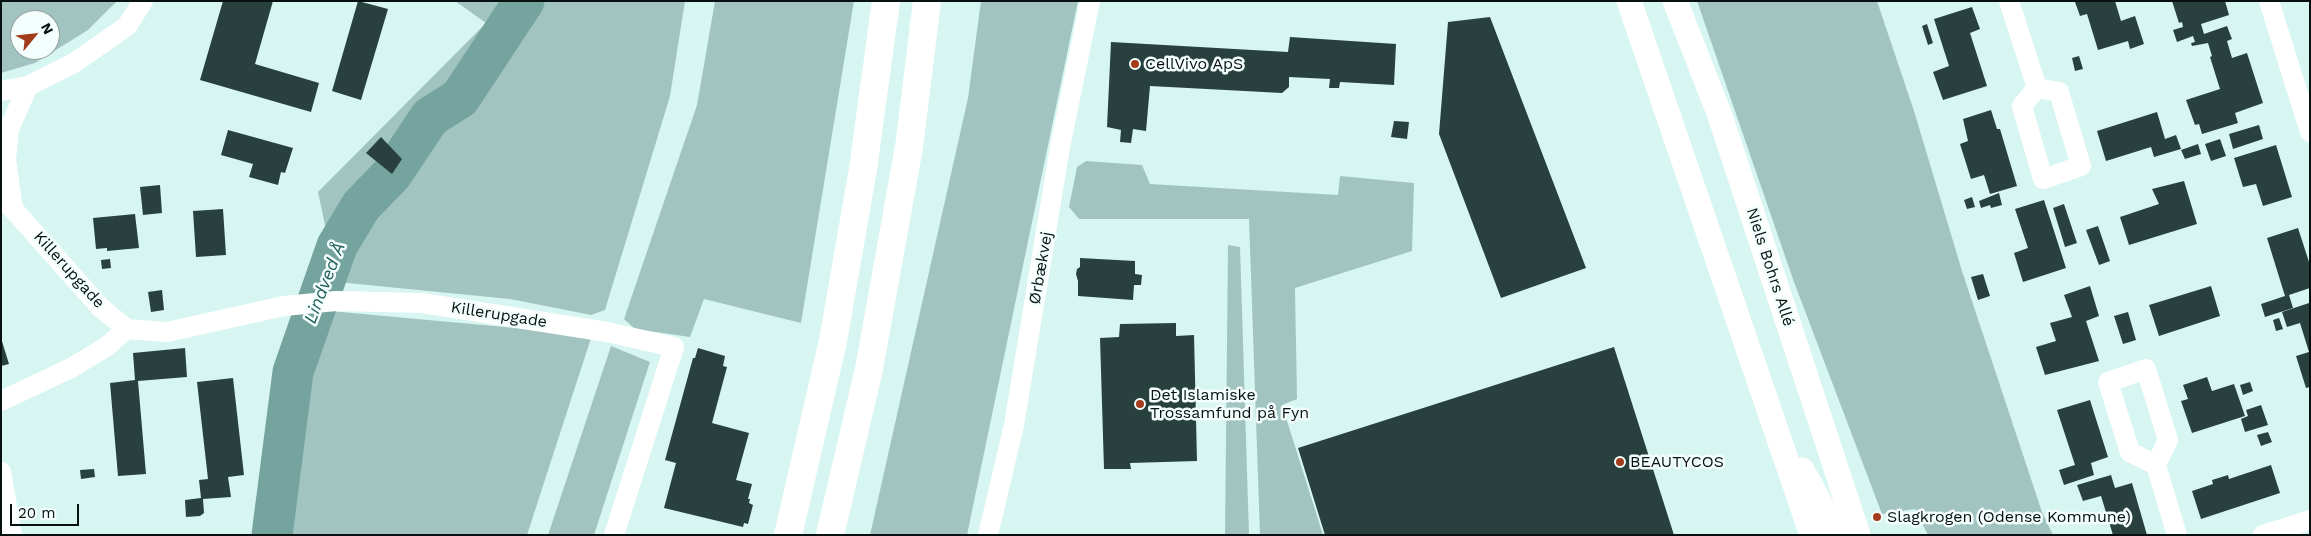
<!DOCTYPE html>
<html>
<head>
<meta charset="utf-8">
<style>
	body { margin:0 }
	#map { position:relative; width:2311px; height:536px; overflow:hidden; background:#d8f6f1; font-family:"Work Sans",sans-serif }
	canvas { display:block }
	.frame { position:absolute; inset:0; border:2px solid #071110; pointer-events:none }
	.north { position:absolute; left:10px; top:10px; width:50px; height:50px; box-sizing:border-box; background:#f3fefd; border:1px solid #959f9e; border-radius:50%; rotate:62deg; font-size:14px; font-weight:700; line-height:20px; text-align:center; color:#071110 }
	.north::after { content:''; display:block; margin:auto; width:18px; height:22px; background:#a33b1d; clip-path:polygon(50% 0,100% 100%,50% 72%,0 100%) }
	.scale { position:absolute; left:10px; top:504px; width:69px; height:22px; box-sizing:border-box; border:2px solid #071110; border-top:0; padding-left:6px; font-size:15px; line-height:18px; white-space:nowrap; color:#071110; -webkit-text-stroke:4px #f3fefd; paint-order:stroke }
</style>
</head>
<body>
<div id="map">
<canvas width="2311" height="536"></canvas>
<div class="frame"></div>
<div class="north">N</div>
<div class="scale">20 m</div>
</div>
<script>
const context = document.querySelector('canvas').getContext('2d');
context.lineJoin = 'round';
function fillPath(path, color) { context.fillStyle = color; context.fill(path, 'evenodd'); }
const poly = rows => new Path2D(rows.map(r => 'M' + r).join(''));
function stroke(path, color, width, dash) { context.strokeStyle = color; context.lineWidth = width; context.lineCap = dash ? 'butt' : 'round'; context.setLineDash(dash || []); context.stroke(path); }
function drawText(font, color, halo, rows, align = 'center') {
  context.font = font + ' "Work Sans",sans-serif'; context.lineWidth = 5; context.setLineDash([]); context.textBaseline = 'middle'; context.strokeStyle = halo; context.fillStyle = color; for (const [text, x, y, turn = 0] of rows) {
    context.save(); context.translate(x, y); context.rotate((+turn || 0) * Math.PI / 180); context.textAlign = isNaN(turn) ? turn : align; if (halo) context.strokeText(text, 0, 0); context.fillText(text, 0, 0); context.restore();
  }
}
fillPath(poly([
	[1,1,117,1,88,30,35,63,1,73],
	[20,20,50,20,50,50,20,50],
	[455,1,685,1,670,96,605,310,591,315,510,299,337,282,318,192,486,23],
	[715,1,854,1,801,323,704,299,690,337,635,329,624,319,697,105],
	[981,1,1078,1,967,535,870,535,968,98],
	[1697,1,1877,1,1914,111,1962,271,2042,512,2053,535,1928,535,1915,509,1882,514,1794,282],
	[1086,161,1142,165,1150,184,1338,195,1340,176,1414,183,1412,251,1295,288,1297,399,1282,405,1323,535,1260,535,1249,219,1079,219,1069,207,1077,167],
	[1228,245,1240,247,1249,535,1225,535],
	[319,310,592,335,527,535,253,535,264,517],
	[611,346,650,362,594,535,548,535]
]), '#a2c4c0');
stroke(poly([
	[272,535,293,372,337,246,361,206,392,174,430,117,460,98,524,1]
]), '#75a39d', 41);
fillPath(poly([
	[223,1,273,1,255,64,319,83,311,112,200,80],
	[358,1,388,9,361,100,332,91],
	[2079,1,2115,1,2121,21,2135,16,2144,44,2130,49,2128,41,2098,50,2087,14,2080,16,2075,2],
	[2172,1,2225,1,2229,15,2201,24,2204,34,2227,26,2232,39,2227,41,2232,58,2247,53,2263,103,2235,113,2238,123,2202,134,2199,124,2195,125,2186,100,2220,89,2210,57,2212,56,2208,43,2192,46,2191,43,2195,42,2193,36,2177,42,2173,30,2183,27,2182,22,2179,23],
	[1972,7,1980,29,1970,33,1987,86,1943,100,1933,72,1949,66,1934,19],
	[1490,17,1586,268,1501,298,1439,134,1448,22],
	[1927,24,1933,43,1928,45,1922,26],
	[1290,37,1396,44,1394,85,1340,82,1339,88,1329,88,1330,79,1289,77,1289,87,1282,93,1150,86,1146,131,1133,129,1131,143,1120,142,1121,130,1107,127,1111,42,1288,52],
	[2079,56,2083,69,2075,71,2072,58],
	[1991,110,1997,129,2000,129,2017,186,1990,194,1984,175,1971,179,1960,144,1968,141,1963,119],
	[2157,112,2165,139,2176,135,2181,149,2154,157,2151,147,2106,161,2097,131],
	[1394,121,1409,122,1407,139,1391,137],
	[2259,125,2263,139,2233,149,2229,134],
	[228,130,293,148,285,173,281,172,278,185,249,177,253,164,221,155],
	[381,137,402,159,392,174,366,153],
	[2220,139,2226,156,2211,161,2205,144],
	[2198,144,2201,154,2185,159,2181,150],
	[2276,145,2292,197,2263,206,2256,184,2243,187,2234,158],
	[2184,181,2197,224,2129,245,2120,217,2159,204,2152,189],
	[160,185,162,213,143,215,140,187],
	[1999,193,2002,205,1991,208,1990,205,1981,208,1979,201],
	[1972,197,1975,207,1967,209,1964,200],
	[2044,200,2066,268,2023,282,2014,253,2028,248,2015,209],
	[2064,204,2077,243,2065,247,2053,208],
	[223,209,226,255,196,257,193,211],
	[135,214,139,248,107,251,107,248,96,249,93,218],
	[2098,226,2110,261,2099,265,2086,230],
	[2298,228,2310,265,2310,288,2289,295,2293,308,2265,317,2261,304,2285,296,2267,238],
	[1080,258,1135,261,1135,274,1142,275,1141,285,1134,285,1133,300,1078,296,1078,281,1076,274,1077,269,1080,267],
	[110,259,111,268,102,269,101,260],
	[1983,274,1990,296,1978,300,1971,277],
	[2090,286,2099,316,2086,321,2099,361,2045,375,2036,347,2056,341,2050,323,2072,317,2064,295],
	[2211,286,2220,316,2159,336,2149,305],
	[162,290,164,310,151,312,148,292],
	[2309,303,2310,387,2306,388,2296,356,2309,352,2300,323,2287,327,2282,312],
	[2128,312,2136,340,2123,344,2114,316],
	[2279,318,2283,329,2276,331,2273,320],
	[1176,323,1176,336,1194,335,1197,461,1130,463,1131,469,1104,469,1100,338,1119,337,1120,324],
	[1,338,9,364,1,366],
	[1614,347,1674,535,1325,535,1298,448],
	[185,348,187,377,138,381,146,474,118,476,110,383,135,380,133,353],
	[698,348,725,356,723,366,727,367,712,423,749,433,736,480,752,484,748,499,750,499,749,503,753,505,748,524,744,523,743,527,664,508,676,463,665,460,693,358,695,358],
	[2207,377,2212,391,2234,384,2245,416,2192,433,2181,401,2188,399,2183,385],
	[233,378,244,475,228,477,231,497,203,499,204,513,200,516,186,517,185,500,201,498,199,480,208,479,197,382],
	[2250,382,2253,391,2243,395,2240,385],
	[2090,400,2108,457,2091,463,2094,475,2064,485,2059,470,2075,465,2057,410],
	[2261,405,2268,425,2245,432,2241,419,2248,416,2246,410],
	[2268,432,2272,442,2261,446,2257,435],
	[2271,465,2280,493,2201,519,2192,491,2213,484,2212,480,2228,475,2229,479],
	[94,469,95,477,81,479,80,470],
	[2111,475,2115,488,2132,483,2147,535,2113,535,2101,496,2083,501,2077,485]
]), '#28413e');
stroke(poly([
	[2009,1,2037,88],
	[2269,1,2310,132],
	[2037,88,2059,92,2081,166,2043,179,2022,106,2037,88],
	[1,91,28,86,74,63,127,26,143,1],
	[1,199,13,209,101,308,127,329,167,332,284,306,336,301,422,303,607,332,674,347,614,535],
	[13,209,6,160,9,129,28,86],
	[1,401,71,368,106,347,127,329],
	[2156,465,2130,452,2108,382,2146,369,2168,440,2156,465,2177,535],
	[1,472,12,535],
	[988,535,1014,425,1060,147,1090,1],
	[2263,535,2310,520]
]), '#fff', 20);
stroke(poly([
	[1629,1,1812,535],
	[1675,1,1719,113,1858,535],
	[1802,470,1824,510,1832,535]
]), '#fff', 25);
stroke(poly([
	[788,535,833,341,863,169,886,1],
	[830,535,869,369,909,147,927,1]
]), '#fff', 28);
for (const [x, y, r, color] of [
	[1135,64,5,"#a33b1d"],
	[1140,404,5,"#a33b1d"],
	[1620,462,5,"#a33b1d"],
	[1877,517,5,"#a33b1d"]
]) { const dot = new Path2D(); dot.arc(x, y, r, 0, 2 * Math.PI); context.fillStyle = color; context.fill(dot); stroke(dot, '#f3fefd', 2); }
drawText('16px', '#071110', '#f3fefd', [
	["CellVivo ApS",1145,64],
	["Det Islamiske",1150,395],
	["Trossamfund på Fyn",1150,413],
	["BEAUTYCOS",1630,462],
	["Slagkrogen (Odense Kommune)",1887,517]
], 'left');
drawText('16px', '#071110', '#f3fefd', [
	["Niels Bohrs Allé",1770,267,72],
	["Ørbækvej",1041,268,-80],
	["Killerupgade",69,270,48],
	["Killerupgade",499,315,9]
]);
drawText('italic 18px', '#22615b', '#f3fefd', [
	["Lindved Å",325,283,-69]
]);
</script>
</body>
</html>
